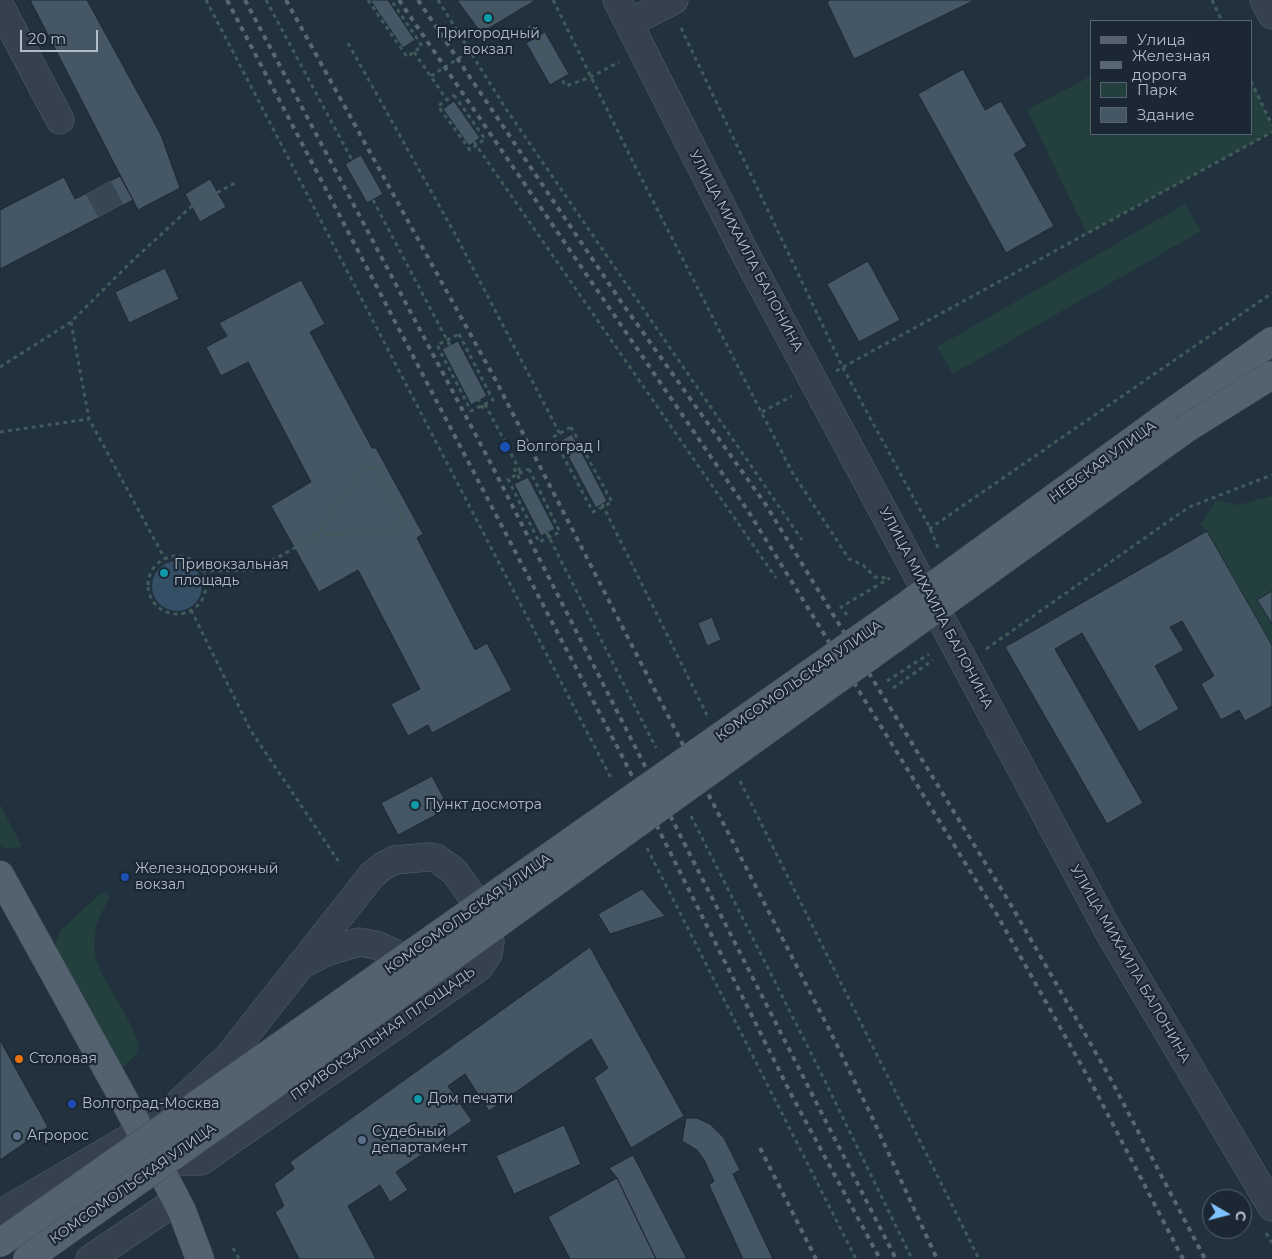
<!DOCTYPE html>
<html>
<head>
<meta charset="utf-8">
<style>
	body { margin:0 }
	#map { position:relative; width:1272px; height:1259px; overflow:hidden; background:#21313e; font-family:Montserrat,sans-serif }
	canvas { display:block }
	.legend { position:absolute; left:1090px; top:20px; width:162px; height:115px; box-sizing:border-box; background:#1b2732; border:1px solid #57636e; margin:0; padding:6px 9px; list-style:none; font-size:15px; color:#b1bdc9 }
	.legend li { display:flex; align-items:center; gap:10px; height:25px }
	.legend b { width:25px; border:1px solid #57636e }
	.north { position:absolute; left:1202px; top:1189px; width:50px; height:50px; box-sizing:border-box; background:#1b2732; border:1px solid #57636e; border-radius:50%; rotate:98deg; font-size:14px; font-weight:700; line-height:20px; text-align:center; color:#b1bdc9 }
	.north::after { content:''; display:block; margin:auto; width:18px; height:22px; background:#80c1ff; clip-path:polygon(50% 0,100% 100%,50% 72%,0 100%) }
	.scale { position:absolute; left:20px; top:30px; width:78px; height:22px; box-sizing:border-box; border:2px solid #b1bdc9; border-top:0; padding-left:6px; font-size:15px; line-height:18px; white-space:nowrap; color:#b1bdc9; -webkit-text-stroke:4px #1b2732; paint-order:stroke }
</style>
</head>
<body>
<div id="map">
<canvas width="1272" height="1259"></canvas>
<ul class="legend">
<li><b style="height:6px;background:#53626e"></b>Улица</li>
<li><b style="height:6px;background:#576775"></b>Железная дорога</li>
<li><b style="height:14px;background:#233f3e"></b>Парк</li>
<li><b style="height:14px;background:#455764"></b>Здание</li>
</ul>
<div class="north">С</div>
<div class="scale">20 m</div>
</div>
<script>
const context = document.querySelector('canvas').getContext('2d');
context.lineJoin = 'round';
function fillPath(path, color) { context.fillStyle = color; context.fill(path, 'evenodd'); }
const poly = rows => new Path2D(rows.map(r => 'M' + r).join(''));
function stroke(path, color, width, dash) { context.strokeStyle = color; context.lineWidth = width; context.lineCap = dash ? 'butt' : 'round'; context.setLineDash(dash || []); context.stroke(path); }
function drawText(font, color, halo, rows, align = 'center') {
  context.font = font + ' Montserrat,sans-serif'; context.lineWidth = 4.5; context.setLineDash([]); context.textBaseline = 'middle'; context.strokeStyle = halo; context.fillStyle = color; for (const [text, x, y, turn = 0] of rows) {
    context.save(); context.translate(x, y); context.rotate((+turn || 0) * Math.PI / 180); context.textAlign = isNaN(turn) ? turn : align; if (halo) context.strokeText(text, 0, 0); context.fillText(text, 0, 0); context.restore();
  }
}
fillPath(poly([
	[1091,76,1091,134,1251,134,1251,81,1272,125,1272,132,1087,234,1027,110],
	[1185,204,1201,231,953,374,937,347],
	[1272,496,1272,645,1207,531,1200,525,1216,500,1238,505],
	[0,804,22,847,6,849,0,844],
	[101,893,106,893,109,898,96,925,94,946,96,958,100,970,131,1025,139,1045,137,1054,124,1066,119,1068,54,950,60,931]
]), '#233f3e');
fillPath(poly([
	'152 586a25 25 0 1 1 50 0a25 25 0 1 1-50 0Z'
]), '#344f66');
const building = poly([
	[30,0,87,0,161,135,180,188,138,210,30,0],
	[370,0,388,0,415,40,403,48,370,0],
	[457,0,536,0,481,33,457,0],
	[830,0,975,0,854,59,827,2,830,0],
	[545,32,569,74,550,85,526,43,545,32],
	[963,69,985,110,1001,101,1027,146,1014,154,1054,226,1006,253,918,94,963,69],
	[454,101,480,138,469,146,443,109,454,101],
	[361,155,383,194,367,203,345,164,361,155],
	[120,176,133,200,0,269,0,210,64,177,75,199,120,176],
	[210,179,226,207,200,222,185,194,210,179],
	[868,261,900,320,859,342,827,284,868,261],
	[165,268,179,299,129,323,115,292,165,268],
	[301,280,325,324,310,332,372,448,376,448,423,534,417,538,475,650,487,643,512,690,432,733,428,725,408,736,391,704,420,689,358,570,319,592,271,506,311,482,248,362,221,376,206,347,227,336,219,323,301,280],
	[458,341,487,396,471,405,442,349,458,341],
	[572,434,607,501,596,508,560,441,572,434],
	[528,477,555,529,541,536,514,484,528,477],
	[1207,531,1272,645,1272,706,1245,721,1239,710,1221,720,1201,684,1214,676,1182,621,1170,627,1184,650,1155,666,1179,709,1139,732,1082,633,1055,649,1143,803,1107,824,1005,647,1207,531],
	[1272,591,1272,624,1257,600,1272,591],
	[712,617,721,640,707,646,698,623,712,617],
	[432,776,449,808,398,835,381,803,432,776],
	[642,889,665,916,610,934,598,914,642,889],
	[590,947,684,1116,631,1148,594,1078,608,1068,591,1039,489,1111,465,1074,448,1086,472,1121,396,1172,408,1190,390,1202,380,1185,348,1206,376,1259,299,1259,275,1212,284,1206,274,1184,294,1169,290,1162,590,947],
	[0,1040,48,1127,0,1160,0,1040],
	[686,1118,697,1118,710,1124,724,1138,740,1170,733,1174,773,1259,743,1259,709,1185,714,1181,704,1160,697,1150,682,1141,686,1118],
	[564,1125,581,1164,514,1194,496,1156,564,1125],
	[633,1155,687,1259,656,1259,617,1178,609,1168,633,1155],
	[617,1178,656,1259,570,1259,548,1217,617,1178]
]);
fillPath(building, '#455764');
stroke(building, '#1d2934', 1);
stroke(poly([
	[98,187,111,211]
]), '#374653', 28, [28, 14]);
const minor = poly([
	[617,0,748,259,1109,932,1272,1207],
	[1264,0,1272,15],
	[0,6,60,120],
	[629,23,674,0],
	[304,963,326,952,359,942,376,945,394,953,404,965,411,981],
	[0,1214,162,1119,229,1056,372,875,383,866,395,860,428,857,436,858,454,871,472,896,483,917,490,942,488,954,479,967,201,1161,169,1161,155,1153],
	[90,1259,176,1201]
]);
const major = poly([
	[1161,420,1272,341],
	[0,875,128,1107,182,1211,200,1259]
]);
stroke(minor, '#53606b', 29);
stroke(major, '#414e59', 29);
stroke(poly([
	[206,0,612,780],
	[266,0,352,160],
	[368,0,407,57,422,46,391,0],
	[438,0,506,109,802,540],
	[553,0,634,164,792,472,849,559,863,565,875,577,889,578],
	[1212,0,1222,21],
	[529,26,566,86,591,77,619,62],
	[681,28,843,368,930,528,939,550],
	[348,43,455,234,560,434],
	[414,52,447,100],
	[431,76,470,51],
	[1251,81,1272,125],
	[454,95,485,139,470,150,438,106,454,95],
	[474,142,776,578],
	[373,200,484,410],
	[71,322,89,419,165,559],
	[459,334,493,400,471,411,437,345,459,334],
	[0,367,71,322,130,263,192,206,235,183],
	[836,371,1272,132],
	[485,404,521,473],
	[762,412,792,396],
	[571,427,612,502,593,512,553,437,571,427],
	[0,432,89,419],
	[375,466,405,524,388,533,318,535,359,474,375,466],
	[514,468,656,748],
	[529,469,560,532,539,542,508,479,529,469],
	[602,504,707,715],
	[929,529,1272,293],
	'148 585a29 29 0 1 1 58 0a29 29 0 1 1-58 0Z',
	[202,571,255,570,318,535],
	[191,610,251,731,341,865],
	[847,615,841,607,890,578],
	[986,649,1189,507,1272,475],
	[887,681,929,654],
	[893,688,933,660],
	[740,781,979,1259],
	[691,816,821,1073,912,1259],
	[647,848,856,1259],
	[1266,1233,1272,1243],
	[233,1248,239,1259]
]), '#415b5b', 3, [4, 4]);
stroke(minor, '#35424e', 28);
stroke(major, '#53626e', 28);
stroke(poly([
	[227,0,622,756,792,1096,880,1259],
	[245,0,488,458,896,1259],
	[286,0,494,377,829,1029,871,1115,937,1259],
	[399,0,750,514,996,913,1093,1086,1183,1259],
	[418,0,622,303,766,505,1011,905,1108,1074,1205,1259],
	[760,1148,816,1259]
]), '#576775', 4, [5, 5]);
const majorBridge = poly([
	[0,1243,907,605,1161,420],
	[27,1259,258,1096,1187,428,1272,375]
]);
stroke(majorBridge, '#414e59', 29, []);
stroke(majorBridge, '#53626e', 28);
for (const [x, y, r, color] of [
	[488,18,5,"#0f9aa8"],
	[505,447,6,"#1a4fb4"],
	[164,573,5,"#0f9aa8"],
	[415,805,5,"#0f9aa8"],
	[125,877,5,"#1a4fb4"],
	[19,1059,5,"#e8710a"],
	[418,1099,5,"#0f9aa8"],
	[72,1104,5,"#1a4fb4"],
	[17,1136,5,"#5c6f8a"],
	[362,1140,5,"#5c6f8a"]
]) { const dot = new Path2D(); dot.arc(x, y, r, 0, 2 * Math.PI); context.fillStyle = color; context.fill(dot); stroke(dot, '#1b2732', 2); }
drawText('14px', '#b1bdc9', '#1b2732', [
	["Пригородный",488,34,"center"],
	["вокзал",488,50,"center"],
	["Волгоград I",516,447],
	["Привокзальная",174,565],
	["площадь",174,581],
	["Пункт досмотра",425,805],
	["Железнодорожный",135,869],
	["вокзал",135,885],
	["Столовая",29,1059],
	["Дом печати",428,1099],
	["Волгоград-Москва",82,1104],
	["Судебный",372,1132],
	["департамент",372,1148],
	["Агророс",27,1136]
], 'left');
drawText('14px', '#b1bdc9', '#1b2732', [
	["УЛИЦА МИХАИЛА БАЛОНИНА",746,251,62],
	["НЕВСКАЯ УЛИЦА",1103,462,-36],
	["УЛИЦА МИХАИЛА БАЛОНИНА",936,608,62],
	["КОМСОМОЛЬСКАЯ УЛИЦА",799,681,-35],
	["КОМСОМОЛЬСКАЯ УЛИЦА",468,914,-35],
	["УЛИЦА МИХАИЛА БАЛОНИНА",1130,964,60],
	["ПРИВОКЗАЛЬНАЯ ПЛОЩАДЬ",383,1034,-35],
	["КОМСОМОЛЬСКАЯ УЛИЦА",133,1184,-35]
]);
</script>
</body>
</html>
